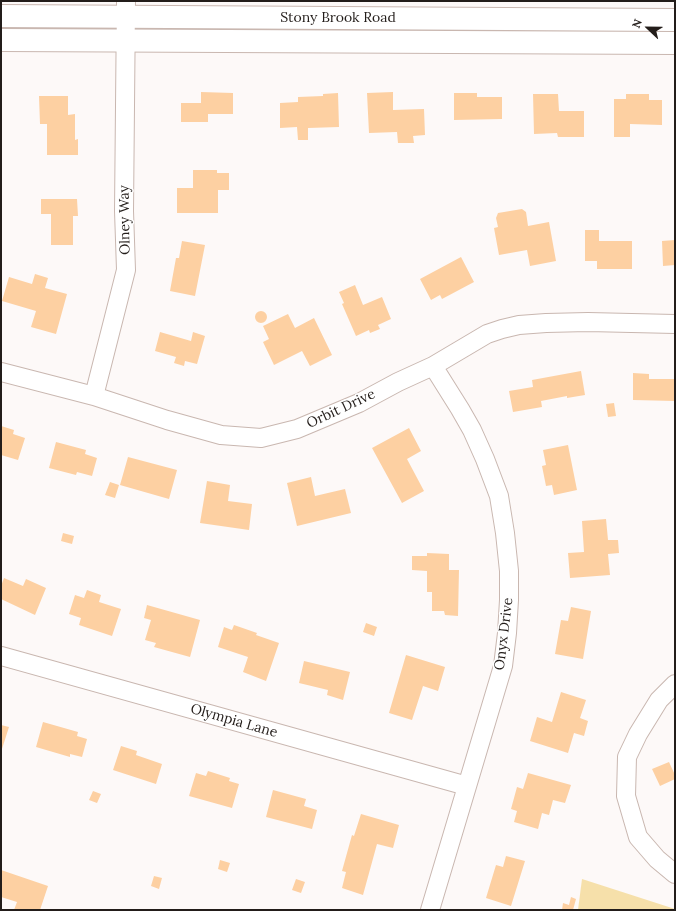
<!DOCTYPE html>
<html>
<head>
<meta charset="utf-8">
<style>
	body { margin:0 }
	#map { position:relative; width:676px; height:911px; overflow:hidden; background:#fdf9f8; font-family:Lora,serif }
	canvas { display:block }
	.frame { position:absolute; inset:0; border:2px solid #231d1a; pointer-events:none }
	.north { position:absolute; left:628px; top:8px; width:40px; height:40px; -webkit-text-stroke:3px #fff; paint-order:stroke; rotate:292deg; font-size:11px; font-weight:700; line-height:16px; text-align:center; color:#231d1a }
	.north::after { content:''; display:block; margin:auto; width:14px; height:18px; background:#231d1a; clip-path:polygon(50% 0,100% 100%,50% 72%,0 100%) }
</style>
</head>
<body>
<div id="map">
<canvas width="676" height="911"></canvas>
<div class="frame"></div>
<div class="north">N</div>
</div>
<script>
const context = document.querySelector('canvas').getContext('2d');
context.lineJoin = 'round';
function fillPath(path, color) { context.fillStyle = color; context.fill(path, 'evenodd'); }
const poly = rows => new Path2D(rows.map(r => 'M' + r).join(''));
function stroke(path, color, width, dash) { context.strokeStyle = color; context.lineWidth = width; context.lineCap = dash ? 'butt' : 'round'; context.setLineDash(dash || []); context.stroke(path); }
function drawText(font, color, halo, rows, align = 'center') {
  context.font = font + ' Lora,serif'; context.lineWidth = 3; context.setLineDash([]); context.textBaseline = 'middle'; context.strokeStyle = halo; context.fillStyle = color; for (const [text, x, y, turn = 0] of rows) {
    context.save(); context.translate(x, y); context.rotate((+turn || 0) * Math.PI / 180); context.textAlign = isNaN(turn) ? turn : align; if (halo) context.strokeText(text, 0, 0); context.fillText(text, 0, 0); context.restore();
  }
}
fillPath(poly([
	[582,879,675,909,675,910,578,910]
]), '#f6e0aa');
fillPath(poly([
	[201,92,233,93,233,114,208,114,208,122,181,122,181,103,201,103],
	[393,92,393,110,424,109,425,135,413,136,414,143,398,143,397,132,369,133,367,93],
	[338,93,339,127,308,128,308,140,298,140,297,127,280,128,280,103,298,102,298,97,323,96,323,94],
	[454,93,477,93,477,97,502,97,502,119,454,120],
	[533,94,558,94,559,111,584,111,584,137,558,137,557,133,534,134],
	[626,94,649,94,649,100,662,100,662,125,630,124,630,137,614,137,614,99,626,99],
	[39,96,68,96,68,115,75,114,75,140,78,139,78,155,47,155,47,124,40,124],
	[193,170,217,170,217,173,229,173,229,190,218,190,218,213,177,213,177,188,193,188],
	[41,199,77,199,78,216,73,216,73,245,51,245,51,214,41,214],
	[522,209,526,212,528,226,549,222,556,261,530,266,527,250,499,255,494,228,498,227,496,218,498,213],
	[585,230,599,230,599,241,632,241,632,269,597,269,597,261,585,261],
	[675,240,675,265,663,266,662,241],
	[182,241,205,245,195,296,170,291,176,258,179,258],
	[461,257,474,282,442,299,440,295,431,300,420,279],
	[35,274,48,278,45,288,67,294,56,334,31,327,36,311,2,301,9,277,32,284],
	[355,285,363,305,382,297,391,319,378,325,380,329,370,333,369,330,356,336,342,304,344,303,339,292],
	'255 317a6 6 0 1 1 12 0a6 6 0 1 1-12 0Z',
	[288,314,295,328,314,318,332,355,310,366,302,351,274,365,263,342,269,339,263,326],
	[160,332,191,341,193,332,205,336,197,364,185,361,184,366,174,363,176,357,155,351],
	[581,371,585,395,567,398,567,396,541,401,542,407,513,412,509,391,533,387,532,380],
	[633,373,649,374,649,379,675,379,675,401,633,400],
	[614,403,616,416,608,417,606,404],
	[1,426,14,430,13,434,25,438,18,460,1,455],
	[409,428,421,451,407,459,424,491,402,503,372,448],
	[56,442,86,450,85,454,97,458,92,476,77,472,76,475,49,468],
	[568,445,577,490,554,495,552,485,546,486,542,466,546,465,543,450],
	[128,457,177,470,169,499,120,485],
	[311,477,315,496,345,489,351,513,297,526,287,483],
	[207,481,230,485,228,501,252,504,249,530,200,523],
	[110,482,119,485,115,498,105,495],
	[606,519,608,540,618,540,619,553,608,554,610,575,570,578,568,553,584,552,582,521],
	[63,533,74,536,72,544,61,541],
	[427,553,449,554,449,570,459,570,458,616,445,615,444,611,432,611,432,592,427,592,427,571,412,570,412,556,427,556],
	[4,578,23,586,26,579,46,588,35,615,1,599,1,586],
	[87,590,101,595,99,602,121,609,112,636,79,625,81,618,69,614,75,595,84,598],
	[147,605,200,620,190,657,154,647,156,643,145,640,151,620,144,618],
	[571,607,591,611,583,659,555,654,561,620,568,621],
	[366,623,377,627,374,636,363,632],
	[234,625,257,633,256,635,279,643,266,681,243,672,248,657,218,647,224,627,232,630],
	[406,655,445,667,438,691,423,686,412,720,389,713],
	[304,661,350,672,343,700,327,695,328,690,299,683],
	[561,692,586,700,580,718,588,721,584,736,574,733,568,753,530,741,537,717,552,722],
	[43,722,78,732,77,736,87,739,82,757,70,754,70,757,36,747],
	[1,725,9,727,1,752],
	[121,746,137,751,136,755,162,764,156,784,113,770],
	[669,762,675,775,675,779,660,786,652,769],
	[208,771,230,778,229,781,239,784,232,808,189,796,196,773,206,776],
	[528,773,571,785,565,803,553,800,549,815,542,813,538,829,514,822,517,811,511,809,517,787,523,789],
	[273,790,306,799,304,806,317,810,312,829,266,817],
	[93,791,101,794,97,803,89,800],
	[361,814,399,825,393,848,377,844,363,895,342,888,346,872,342,871,352,835,354,836],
	[506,856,525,861,511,906,486,898,496,865,503,867],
	[220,860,230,863,227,872,218,869],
	[1,870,48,886,40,910,14,910,17,902,1,897],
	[154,876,162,878,159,889,151,886],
	[296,879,305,882,301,893,292,890],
	[571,897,576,899,573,910,562,910,563,903,569,905]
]), '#fdd0a2');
const minor = poly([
	[1,372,94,396,167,420,221,435,261,438,297,429,359,403,398,382,433,366,487,334,502,329,519,325,546,323,588,322,675,324],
	[94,396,126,270,124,211,126,1],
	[1,656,467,786],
	[675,684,659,700,638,734,627,757,626,796,638,837,657,859,675,874],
	[430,910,503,666,507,633,509,600,509,571,505,533,499,496,485,459,472,430,460,409,433,366]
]);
const major = poly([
	[1,16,675,20],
	[1,40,675,43]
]);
stroke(minor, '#c9b7b0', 20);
stroke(major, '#c9b7b0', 24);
stroke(minor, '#fff', 18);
stroke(major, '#fff', 22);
drawText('14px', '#231d1a', '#fff', [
	["Stony Brook Road",338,18],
	["Olney Way",125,220,-91],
	["Orbit Drive",341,409,-25],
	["Onyx Drive",504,634,-83],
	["Olympia Lane",234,721,16]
]);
</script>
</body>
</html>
